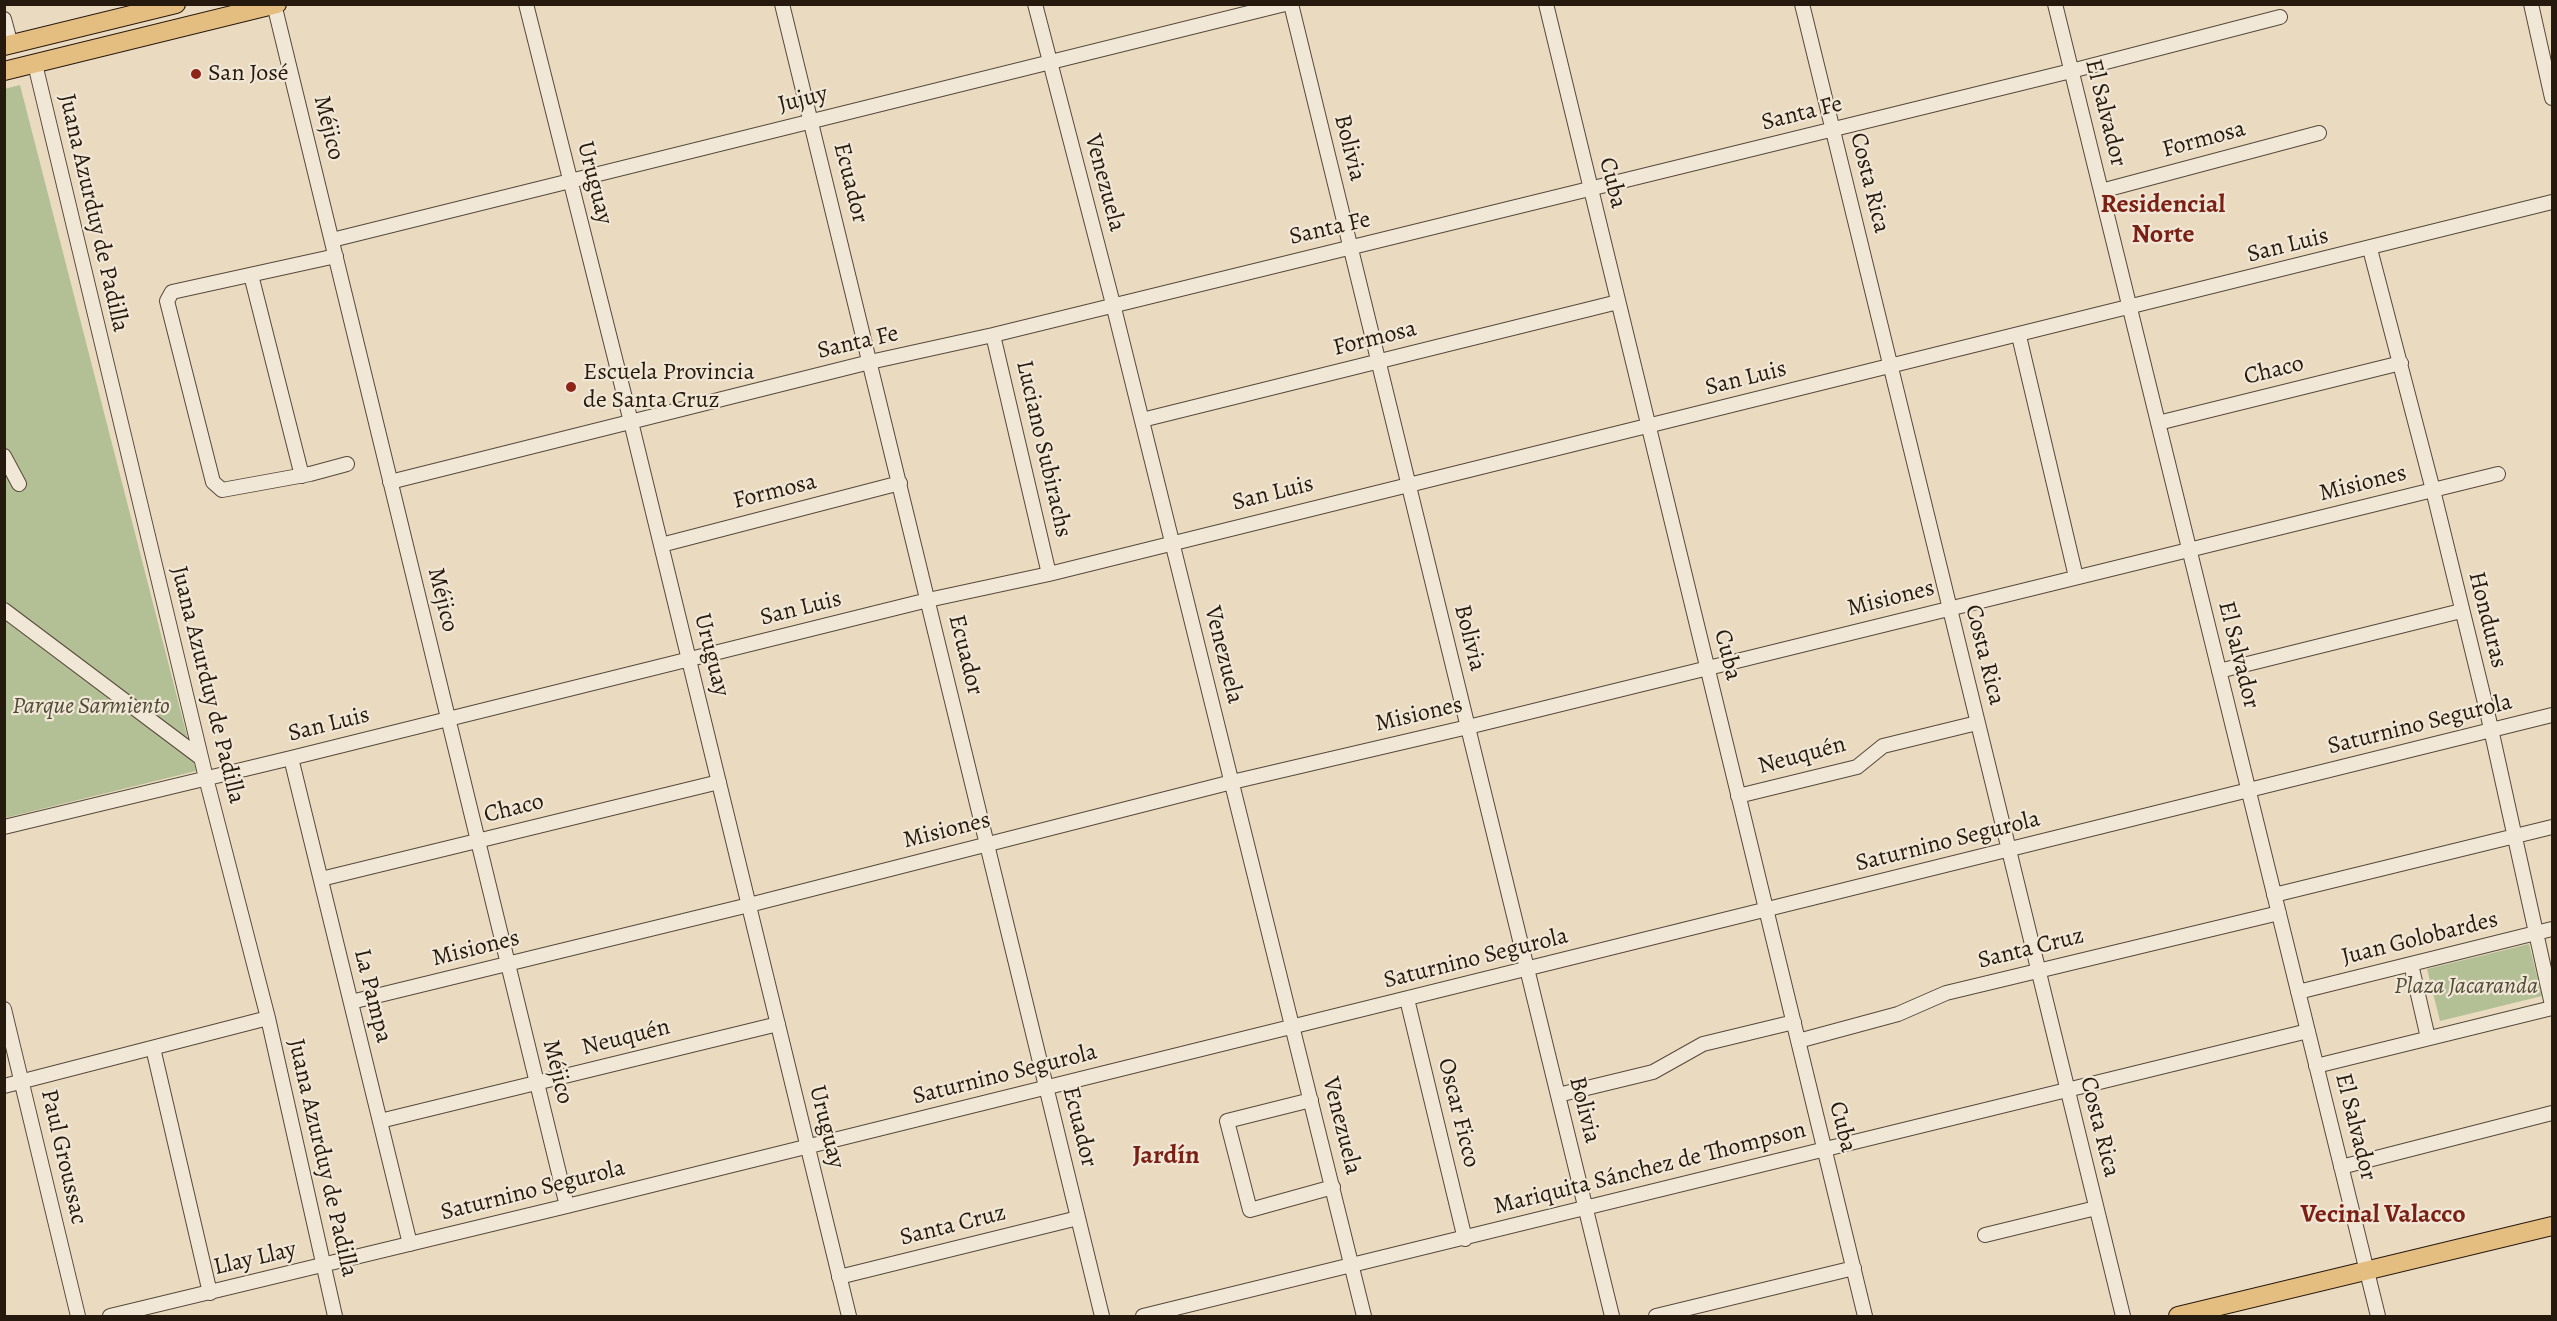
<!DOCTYPE html>
<html>
<head>
<meta charset="utf-8">
<style>
	body { margin:0 }
	#map { position:relative; width:2557px; height:1321px; overflow:hidden; background:#e9dac0; font-family:Alegreya,serif }
	canvas { display:block }
	.frame { position:absolute; inset:0; border:6px solid #26190d; pointer-events:none }
</style>
</head>
<body>
<div id="map">
<canvas width="2557" height="1321"></canvas>
<div class="frame"></div>
</div>
<script>
const context = document.querySelector('canvas').getContext('2d');
context.lineJoin = 'round';
function fillPath(path, color) { context.fillStyle = color; context.fill(path, 'evenodd'); }
const poly = rows => new Path2D(rows.map(r => 'M' + r).join(''));
function stroke(path, color, width, dash) { context.strokeStyle = color; context.lineWidth = width; context.lineCap = dash ? 'butt' : 'round'; context.setLineDash(dash || []); context.stroke(path); }
function drawText(font, color, halo, rows, align = 'center') {
  context.font = font + ' Alegreya,serif'; context.lineWidth = 4.5; context.setLineDash([]); context.textBaseline = 'middle'; context.strokeStyle = halo; context.fillStyle = color; for (const [text, x, y, turn = 0] of rows) {
    context.save(); context.translate(x, y); context.rotate((+turn || 0) * Math.PI / 180); context.textAlign = isNaN(turn) ? turn : align; if (halo) context.strokeText(text, 0, 0); context.fillText(text, 0, 0); context.restore();
  }
}
fillPath(poly([
	[20,85,196,771,5,818,4,89],
	[2529,944,2542,996,2440,1021,2427,969]
]), '#b3c095');
const minor = poly([
	[274,4,567,1206],
	[526,4,631,422,849,1316],
	[782,4,1102,1316],
	[1035,4,1113,304,1364,1316],
	[1291,4,1612,1316],
	[1546,4,1865,1316],
	[1802,4,2123,1316],
	[2055,4,2378,1316],
	[2531,4,2552,98],
	[4,19,11,45],
	[35,64,206,778,268,1018,335,1316],
	[2101,191,2319,133],
	[332,240,1285,4],
	[2370,249,2433,490,2487,711,2552,1005],
	[336,256,172,292,167,301,213,482,222,490,310,474,347,464],
	[251,275,302,476],
	[993,335,1049,574],
	[2019,336,2076,577],
	[1142,420,1618,302],
	[2158,423,2401,363],
	[4,456,19,484],
	[390,482,870,362,993,335,2071,71,2280,17],
	[661,545,900,483],
	[4,610,201,758],
	[2219,671,2461,611],
	[291,758,410,1244],
	[1738,796,1857,767,1883,746,1977,723],
	[4,827,291,758,928,600,1049,574,2552,202],
	[321,879,719,782],
	[2274,895,2552,827],
	[2411,964,2428,1038],
	[2298,992,2552,929],
	[1407,999,1465,1239],
	[351,1002,749,905,1232,782,1468,727,2498,474],
	[4,1009,78,1316],
	[1798,1041,1898,1014,1946,993,2279,913],
	[153,1048,210,1293],
	[2316,1066,2552,1008],
	[4,1086,268,1018],
	[1558,1095,1653,1072,1703,1044,1794,1022],
	[1311,1100,1227,1121,1250,1210,1333,1187],
	[380,1121,778,1024],
	[2341,1167,2552,1113],
	[1985,1235,2096,1208],
	[839,1277,1078,1218],
	[110,1316,567,1206,2552,715],
	[1143,1316,2308,1031],
	[1656,1316,1854,1268]
]);
const major = poly([
	[4,46,176,4],
	[4,71,277,4],
	[2178,1316,2552,1226]
]);
stroke(minor, '#57493a', 16);
stroke(major, '#26190d', 20);
stroke(minor, '#f1e7d6', 14);
stroke(major, '#e4bd80', 18);
for (const [x, y, r, color] of [
	[196,74,6,"#8f2418"],
	[571,387,6,"#8f2418"]
]) { const dot = new Path2D(); dot.arc(x, y, r, 0, 2 * Math.PI); context.fillStyle = color; context.fill(dot); stroke(dot, '#f1e7d6', 2); }
drawText('24px', '#26190d', '#f1e7d6', [
	["San José",208,74],
	["Escuela Provincia",583,373],
	["de Santa Cruz",583,401]
], 'left');
drawText('24px', '#26190d', '#f1e7d6', [
	["Jujuy",803,100,-14],
	["El Salvador",2105,113,76],
	["Santa Fe",1802,114,-14],
	["Méjico",328,128,76],
	["Formosa",2204,140,-15],
	["Bolivia",1349,148,76],
	["Uruguay",594,183,76],
	["Ecuador",850,183,76],
	["Venezuela",1104,183,75],
	["Cuba",1612,183,76],
	["Costa Rica",1869,183,76],
	["Juana Azurduy de Padilla",93,213,77],
	["Santa Fe",1330,229,-13],
	["San Luis",2288,246,-14],
	["Formosa",1375,339,-14],
	["Santa Fe",858,343,-13],
	["Chaco",2274,371,-14],
	["San Luis",1746,379,-14],
	["Luciano Subirachs",1043,449,77],
	["Misiones",2363,484,-14],
	["Formosa",775,492,-14],
	["San Luis",1273,494,-14],
	["Misiones",1891,599,-14],
	["Méjico",442,600,76],
	["San Luis",801,609,-14],
	["Honduras",2487,620,76],
	["Bolivia",1469,638,76],
	["Uruguay",711,655,76],
	["Ecuador",965,655,76],
	["Venezuela",1223,655,76],
	["Cuba",1727,655,76],
	["Costa Rica",1984,655,76],
	["El Salvador",2238,655,76],
	["Juana Azurduy de Padilla",207,685,76],
	["Misiones",1419,715,-13],
	["San Luis",329,725,-14],
	["Saturnino Segurola",2420,725,-14],
	["Neuquén",1802,756,-15],
	["Chaco",514,809,-14],
	["Misiones",947,831,-14],
	["Saturnino Segurola",1948,842,-14],
	["Juan Golobardes",2420,939,-14],
	["Misiones",476,949,-14],
	["Santa Cruz",2031,949,-14],
	["Saturnino Segurola",1476,959,-14],
	["La Pampa",372,996,76],
	["Neuquén",626,1038,-14],
	["Méjico",557,1072,76],
	["Saturnino Segurola",1005,1075,-14],
	["Bolivia",1584,1110,76],
	["Oscar Ficco",1458,1113,76],
	["Venezuela",1341,1126,76],
	["Uruguay",826,1127,76],
	["Ecuador",1079,1127,76],
	["Cuba",1842,1127,76],
	["Costa Rica",2099,1127,76],
	["El Salvador",2355,1127,76],
	["Paul Groussac",63,1157,77],
	["Juana Azurduy de Padilla",322,1158,77],
	["Mariquita Sánchez de Thompson",1650,1169,-14],
	["Saturnino Segurola",533,1191,-14],
	["Santa Cruz",953,1226,-14],
	["Llay Llay",255,1259,-13]
]);
drawText('italic 24px', '#504b36', '#f1e7d6', [
	["Parque Sarmiento",91,707],
	["Plaza Jacaranda",2466,987]
]);
drawText('bold 26px', '#7a1f14', '#f1e7d6', [
	["Residencial",2163,206],
	["Norte",2163,236],
	["Jardín",1166,1157],
	["Vecinal Valacco",2383,1216]
]);
</script>
</body>
</html>
